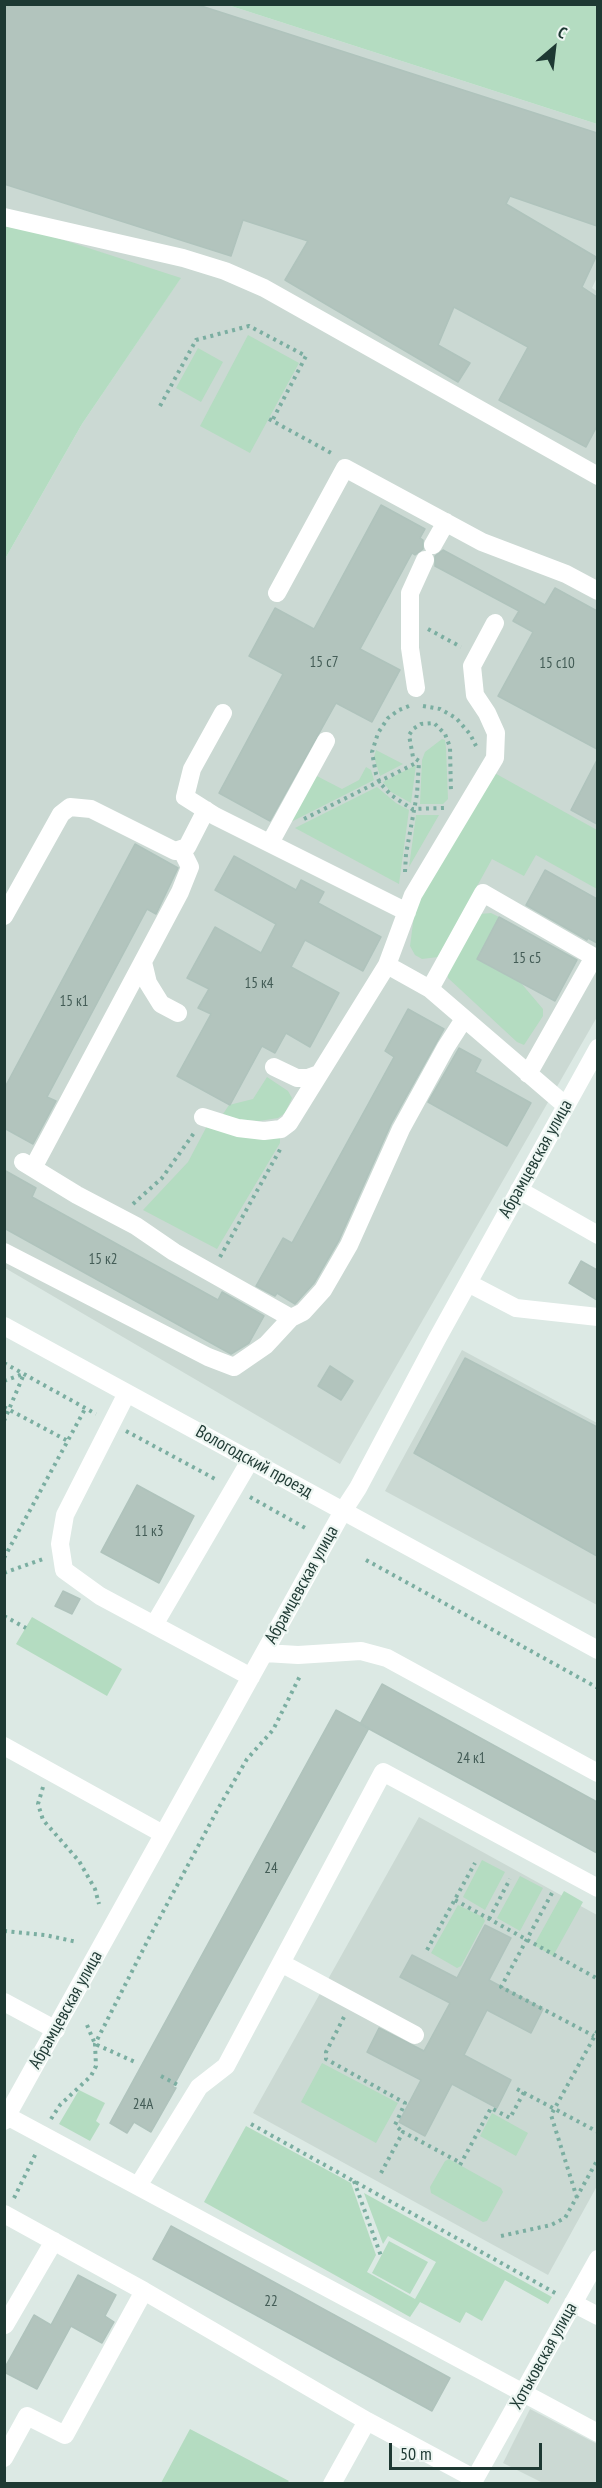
<!DOCTYPE html>
<html>
<head>
<meta charset="utf-8">
<style>
	body { margin:0 }
	#map { position:relative; width:602px; height:2488px; overflow:hidden; background:#dce9e4; font-family:"PT Sans Narrow",sans-serif }
	canvas { display:block }
	.frame { position:absolute; inset:0; border:6px solid #1e3933; pointer-events:none }
	.north { position:absolute; left:524px; top:18px; width:60px; height:60px; -webkit-text-stroke:4px #edf6f2; paint-order:stroke; rotate:28deg; font-size:16px; font-weight:700; line-height:24px; text-align:center; color:#1e3933 }
	.north::after { content:''; display:block; margin:auto; width:21px; height:27px; background:#1e3933; clip-path:polygon(50% 0,100% 100%,50% 72%,0 100%) }
	.scale { position:absolute; left:389px; top:2443px; width:153px; height:27px; box-sizing:border-box; border:3px solid #1e3933; border-top:0; padding-left:8px; font-size:18px; line-height:21px; white-space:nowrap; color:#1e3933; -webkit-text-stroke:4px #edf6f2; paint-order:stroke }
</style>
</head>
<body>
<div id="map">
<canvas width="602" height="2488"></canvas>
<div class="frame"></div>
<div class="north">С</div>
<div class="scale">50 m</div>
</div>
<script>
const context = document.querySelector('canvas').getContext('2d');
context.lineJoin = 'round';
function fillPath(path, color) { context.fillStyle = color; context.fill(path, 'evenodd'); }
const poly = rows => new Path2D(rows.map(r => 'M' + r).join(''));
function stroke(path, color, width, dash) { context.strokeStyle = color; context.lineWidth = width; context.lineCap = dash ? 'butt' : 'round'; context.setLineDash(dash || []); context.stroke(path); }
function drawText(font, color, halo, rows, align = 'center') {
  context.font = font + ' "PT Sans Narrow",sans-serif'; context.lineWidth = 4.5; context.setLineDash([]); context.textBaseline = 'middle'; context.strokeStyle = halo; context.fillStyle = color; for (const [text, x, y, turn = 0] of rows) {
    context.save(); context.translate(x, y); context.rotate((+turn || 0) * Math.PI / 180); context.textAlign = isNaN(turn) ? turn : align; if (halo) context.strokeText(text, 0, 0); context.fillText(text, 0, 0); context.restore();
  }
}
fillPath(poly([
	[5,5,228,5,597,124,598,275,592,288,598,292,597,1017,340,1464,5,1268,5,559,82,424,180,279,5,221],
	[462,1350,597,1423,597,1605,385,1491],
	[419,1817,597,1915,597,2186,548,2275,253,2113],
	[530,2409,597,2444,597,2483,543,2483,503,2463]
]), '#cbd9d3');
fillPath(poly([
	[228,5,597,5,597,124],
	[5,221,181,278,82,424,5,559],
	[248,335,299,363,250,453,200,426],
	[198,348,223,362,201,402,176,388],
	[442,739,445,740,446,748,448,799,443,804,420,804,422,760,425,752],
	[376,750,403,764,380,776,374,757],
	[416,765,411,803,391,792,383,782],
	[366,767,371,770,374,780,291,822,313,774,342,789,359,780],
	[491,771,597,830,597,889,536,855,524,876,492,859,438,957,422,959,415,955,410,946,415,908],
	[377,787,396,803,409,810,399,884,295,828],
	[416,815,439,815,409,867],
	[491,913,499,917,477,959,521,983,543,1009,543,1016,524,1045,517,1042,448,978,447,970,480,914],
	[267,1077,288,1091,292,1098,285,1113,278,1118,259,1121,233,1119,223,1114,229,1105,253,1099],
	[208,1124,280,1135,280,1143,217,1249,143,1210,188,1162],
	[32,1617,122,1669,107,1696,16,1644],
	[482,1860,505,1872,485,1910,463,1897],
	[520,1876,543,1888,520,1931,497,1918],
	[564,1891,583,1902,553,1956,534,1945],
	[458,1905,483,1917,485,1921,461,1966,457,1968,431,1953],
	[322,2063,398,2103,376,2143,301,2102],
	[79,2090,105,2103,96,2121,100,2124,90,2141,59,2124],
	[492,2113,528,2133,516,2156,480,2136],
	[246,2126,351,2183,376,2255,367,2272,415,2299,436,2262,388,2236,383,2244,364,2193,552,2297,548,2304,505,2280,482,2321,466,2312,460,2323,420,2302,410,2317,204,2202],
	[449,2159,501,2188,503,2192,487,2221,483,2222,431,2193,430,2187,445,2161],
	[389,2241,428,2262,410,2294,372,2273],
	[190,2429,289,2481,287,2483,161,2483]
]), '#b4dcc1');
const building = poly([
	[4,4,195,4,597,133,597,226,510,196,506,204,596,257,582,287,597,297,597,426,586,447,499,400,528,347,454,307,438,345,470,363,458,382,285,280,308,241,243,220,231,256,4,184,4,4],
	[381,505,425,529,420,538,423,540,423,549,415,555,412,553,360,649,400,670,372,722,336,703,270,821,219,793,283,674,249,656,275,608,314,629,381,505],
	[443,550,545,605,555,588,597,611,597,749,498,696,533,632,513,621,519,611,435,566,435,556,443,550],
	[597,760,597,824,571,810,597,760],
	[135,844,178,868,156,914,147,909,47,1097,56,1101,33,1144,4,1128,4,1089,135,844],
	[234,856,296,890,301,880,324,892,318,903,381,937,363,971,305,940,291,967,339,993,310,1047,286,1033,275,1053,262,1046,230,1105,177,1076,211,1014,198,1008,209,989,187,978,215,927,261,953,276,924,215,890,234,856],
	[545,870,597,899,597,943,588,938,587,940,526,905,545,870],
	[499,917,577,960,555,1001,477,959,499,917],
	[408,1009,444,1029,391,1124,339,1240,314,1283,295,1304,277,1293,275,1296,256,1286,283,1238,292,1243,394,1057,385,1051,408,1009],
	[459,1048,481,1060,475,1072,531,1103,507,1146,428,1102,459,1048],
	[4,1170,36,1188,32,1197,218,1300,222,1292,264,1316,249,1343,231,1354,4,1228,4,1170],
	[581,1261,597,1270,597,1300,569,1283,581,1261],
	[465,1358,597,1427,597,1556,414,1453,465,1358],
	[330,1366,353,1381,341,1400,318,1386,330,1366],
	[137,1485,194,1516,159,1583,101,1552,137,1485],
	[63,1591,80,1599,72,1614,55,1606,63,1591],
	[382,1684,597,1802,597,1853,360,1724,382,1684],
	[336,1710,369,1728,173,2087,176,2088,151,2132,134,2122,127,2133,110,2123,336,1710],
	[485,1925,511,1938,489,1980,543,2009,531,2033,487,2010,464,2055,511,2080,497,2108,452,2084,425,2136,399,2122,421,2080,367,2052,379,2028,424,2051,450,2003,400,1977,412,1955,457,1978,485,1925],
	[171,2226,450,2378,432,2411,153,2259,171,2226],
	[78,2275,116,2295,105,2316,114,2322,102,2343,71,2326,37,2389,4,2372,4,2369,34,2315,51,2325,78,2275]
]);
fillPath(building, '#b2c4bd');
stroke(building, '#afc3bc', 1.5);
stroke(poly([
	[160,406,196,340,249,326,306,356,272,421],
	[269,419,333,454],
	[428,629,461,647],
	[409,706,399,710,388,718,378,733,372,752,376,774,380,783,391,795,412,809,445,808],
	[423,706,440,709,456,718,470,734,476,746],
	[304,819,418,762],
	[405,872,406,854,417,794,419,761,413,757,409,735,413,729,421,724,434,723,445,734,450,747,451,793],
	[133,1204,162,1178,194,1133],
	[220,1257,282,1146],
	[4,1363,96,1414],
	[4,1381,23,1374],
	[4,1407,68,1441],
	[4,1421,24,1374],
	[126,1431,217,1480],
	[250,1497,307,1529],
	[4,1558,85,1409],
	[366,1560,598,1688],
	[4,1573,43,1559],
	[4,1616,26,1628],
	[43,1787,38,1804,43,1820,79,1861,95,1889,99,1904],
	[552,1893,501,1987,594,2036],
	[455,1900,598,1979],
	[489,1919,510,1879],
	[4,1931,45,1935,77,1942],
	[427,1950,475,1863],
	[344,2017,326,2052,326,2059,405,2103,395,2125,403,2132],
	[87,2025,95,2044,135,2062],
	[161,2076,178,2085],
	[517,2089,598,2132],
	[51,2119,60,2105,91,2076,96,2066,95,2044,149,1938,219,1807,247,1759,273,1730,301,1674],
	[251,2124,557,2294],
	[460,2165,491,2108,510,2118,524,2092],
	[381,2173,403,2132,461,2163],
	[354,2181,381,2256],
	[14,2198,37,2151],
	[577,2198,551,2115,598,2030],
	[501,2236,551,2225,565,2218,598,2159]
]), '#7baea1', 4, [3, 4.5]);
stroke(poly([
	[4,217,183,258,225,271,264,288,598,476],
	[433,545,446,522],
	[277,593,345,468,482,542,566,574,598,591],
	[495,623,472,666,475,695,487,713,496,733,495,758,413,895,387,965,430,989,565,1105],
	[416,688,410,648,410,593,425,560],
	[223,713,192,769,185,797,215,816,407,912],
	[270,843,326,741],
	[4,916,61,814,70,807,91,809,175,851,187,847,206,810],
	[143,962,148,983,161,1004,178,1013],
	[430,989,483,893,594,957,528,1074],
	[274,1067,297,1078,308,1078,319,1074],
	[203,1117,238,1128,264,1131,281,1129,289,1123,387,965],
	[23,1162,77,1195,136,1226,174,1252,291,1318],
	[33,1168,180,892,190,867,181,849],
	[519,1190,598,1235],
	[4,1252,208,1357,234,1367,266,1345,291,1318,303,1312,323,1290,349,1245,401,1129,446,1047,464,1019],
	[468,1283,516,1308,598,1317],
	[4,1326,598,1650],
	[127,1393,65,1515,60,1544,64,1570,100,1596,251,1677],
	[154,1625,251,1459],
	[265,1653,298,1655,361,1651,387,1658,598,1773],
	[4,1746,163,1834],
	[281,1963,415,2035],
	[4,2002,56,2030],
	[7,2116,598,2433],
	[4,2121,343,1511,358,1488,437,1339,598,1048],
	[138,2186,199,2087,226,2066,383,1772,598,1888],
	[4,2214,144,2291,65,2435,27,2416,4,2458],
	[144,2291,367,2421,475,2479],
	[573,2303,598,2316],
	[5,2325,54,2241],
	[332,2484,367,2421],
	[472,2484,598,2259]
]), '#fff', 18);
drawText('15px', '#435c56', null, [
	["15 с7",324,663],
	["15 с10",557,664],
	["15 с5",527,959],
	["15 к4",259,984],
	["15 к1",74,1002],
	["15 к2",103,1260],
	["11 к3",149,1532],
	["24 к1",471,1759],
	["24",271,1869],
	["24А",143,2105],
	["22",271,2302]
]);
drawText('18px', '#1e3933', '#edf6f2', [
	["Абрамцевская улица",536,1159,-61],
	["Вологодский проезд",254,1462,29],
	["Абрамцевская улица",302,1585,-61],
	["Абрамцевская улица",66,2010,-61],
	["Хотьковская улица",544,2356,-61]
]);
</script>
</body>
</html>
